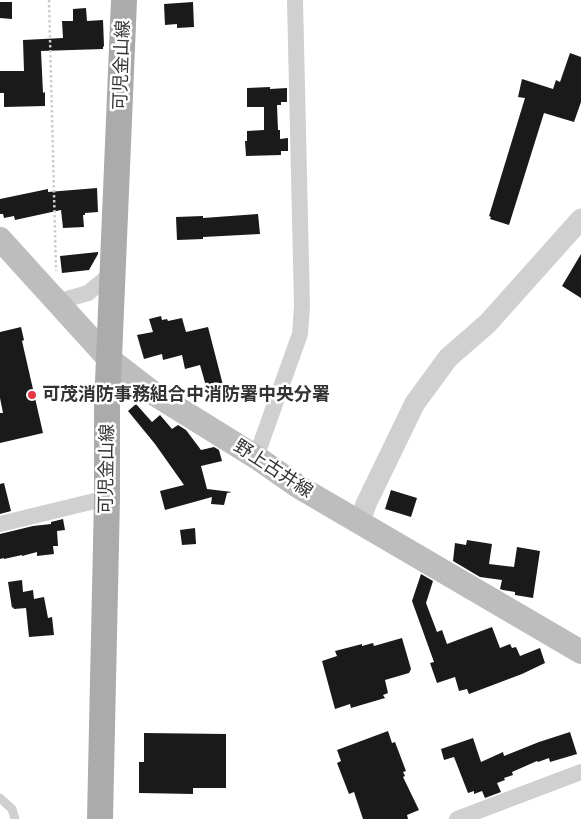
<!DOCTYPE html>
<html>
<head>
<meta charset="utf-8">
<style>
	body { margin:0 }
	canvas { display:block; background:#fff }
</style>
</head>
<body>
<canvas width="581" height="819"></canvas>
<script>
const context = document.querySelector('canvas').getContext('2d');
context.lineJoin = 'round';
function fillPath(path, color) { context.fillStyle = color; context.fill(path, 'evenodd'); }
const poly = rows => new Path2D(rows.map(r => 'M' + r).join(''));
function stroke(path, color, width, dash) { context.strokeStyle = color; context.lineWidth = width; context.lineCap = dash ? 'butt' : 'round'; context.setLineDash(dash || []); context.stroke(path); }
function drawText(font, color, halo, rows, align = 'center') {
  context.font = font + ' Montserrat,"Noto Sans JP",sans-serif'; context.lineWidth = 5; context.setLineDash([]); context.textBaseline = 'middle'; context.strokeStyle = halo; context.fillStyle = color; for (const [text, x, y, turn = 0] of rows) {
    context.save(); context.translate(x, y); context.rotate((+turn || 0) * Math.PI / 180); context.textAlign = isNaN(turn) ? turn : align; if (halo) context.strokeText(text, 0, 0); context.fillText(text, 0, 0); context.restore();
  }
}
fillPath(poly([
	[0,2,12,2,12,19,0,18],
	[193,2,194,27,177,28,177,24,165,25,164,4],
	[86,8,87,21,103,20,104,46,103,47,103,49,41,51,43,93,45,92,45,106,4,107,4,93,0,93,0,71,24,71,23,40,63,38,62,21,73,21,73,9],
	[570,53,581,57,581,102,574,122,544,113,509,225,490,219,491,217,489,216,525,98,518,97,522,79,553,89,556,80,560,82],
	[270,87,270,89,287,88,287,102,281,102,281,105,277,105,278,130,280,130,280,139,288,138,288,151,281,151,281,155,246,156,245,141,247,141,247,131,264,130,264,107,247,107,247,88],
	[97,188,98,212,85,213,85,215,83,215,84,227,63,228,61,210,15,220,14,216,4,218,3,214,0,214,0,199,48,189,48,192],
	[258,214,260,234,203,237,203,239,177,240,176,217,203,216,203,218],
	[98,252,98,254,89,270,62,273,60,256],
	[581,254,581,298,562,286],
	[161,316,162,320,167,319,168,321,182,318,186,332,208,327,224,389,208,393,200,365,185,369,182,355,163,360,162,354,144,359,137,335,153,332,149,319],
	[21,327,24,340,22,341,43,433,0,443,0,413,3,413,0,398,0,332],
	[136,404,152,422,160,415,172,429,178,425,186,430,201,450,214,447,219,450,222,461,201,466,207,489,232,492,227,493,224,505,211,504,212,497,165,510,160,491,184,485,155,444,128,411],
	[4,483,11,511,0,514,0,484],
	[391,490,417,498,411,517,385,509],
	[63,519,65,530,57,531,58,546,53,546,54,554,37,556,37,552,22,556,22,555,4,559,4,558,0,559,0,534,33,526,51,524,51,522],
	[195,528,196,544,182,545,180,530],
	[467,540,492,544,489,564,514,567,517,547,540,551,533,598,515,595,515,592,503,590,500,589,502,580,480,577,453,561,455,543,466,545],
	[421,574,433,581,426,603,437,632,442,630,447,644,492,627,500,648,510,644,512,648,516,647,520,656,540,648,545,663,522,674,469,694,467,689,459,691,455,677,437,683,430,663,434,662,412,601],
	[22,580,23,592,33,590,34,599,44,597,48,618,52,617,54,635,29,637,26,608,14,609,13,607,12,608,8,582],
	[402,638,411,669,409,673,385,680,388,693,383,695,385,698,351,708,350,704,335,709,322,661,337,656,335,651,362,644,362,646,373,643,374,646],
	[388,731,392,743,395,742,406,771,403,772,405,776,403,777,419,810,407,815,408,819,363,819,354,792,349,794,337,763,341,761,337,750],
	[570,732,577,754,550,762,549,758,538,762,537,761,512,772,513,775,504,778,505,780,497,783,501,792,485,798,482,791,474,794,474,791,468,793,454,757,444,760,441,749,473,738,481,762,503,752,504,756,539,742],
	[144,733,226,734,226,788,193,788,193,794,139,793,139,762,144,762]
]), '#1a1a1a');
stroke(poly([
	[49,0,56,271]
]), '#cdcdcd', 2.5, [2.5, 2.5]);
stroke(poly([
	[0,798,12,809,15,819]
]), '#d0d0d0', 9);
stroke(poly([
	[57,302,88,293,105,279,113,268],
	[256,457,300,334,302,306,295,0],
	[0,524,107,498],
	[457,819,581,772]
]), '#d0d0d0', 16);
stroke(poly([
	[360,522,366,504,415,403,429,384,448,358,488,323,581,219]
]), '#d0d0d0', 21);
stroke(poly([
	[0,239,109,359,153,393,256,457,299,487,581,652]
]), '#bdbdbd', 24);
stroke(poly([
	[100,819,107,498,107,406,124,0]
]), '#ababab', 26);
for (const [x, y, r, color] of [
	[32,395,5,"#e63946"]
]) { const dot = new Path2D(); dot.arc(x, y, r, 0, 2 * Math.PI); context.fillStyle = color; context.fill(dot); stroke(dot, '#fff', 2); }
drawText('18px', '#333', '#fff', [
	["可児金山線",122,65,-88],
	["可児金山線",107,469,-89],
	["野上古井線",273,469,33]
]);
drawText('bold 18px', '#333', '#fff', [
	["可茂消防事務組合中消防署中央分署",42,395]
], 'left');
</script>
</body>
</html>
